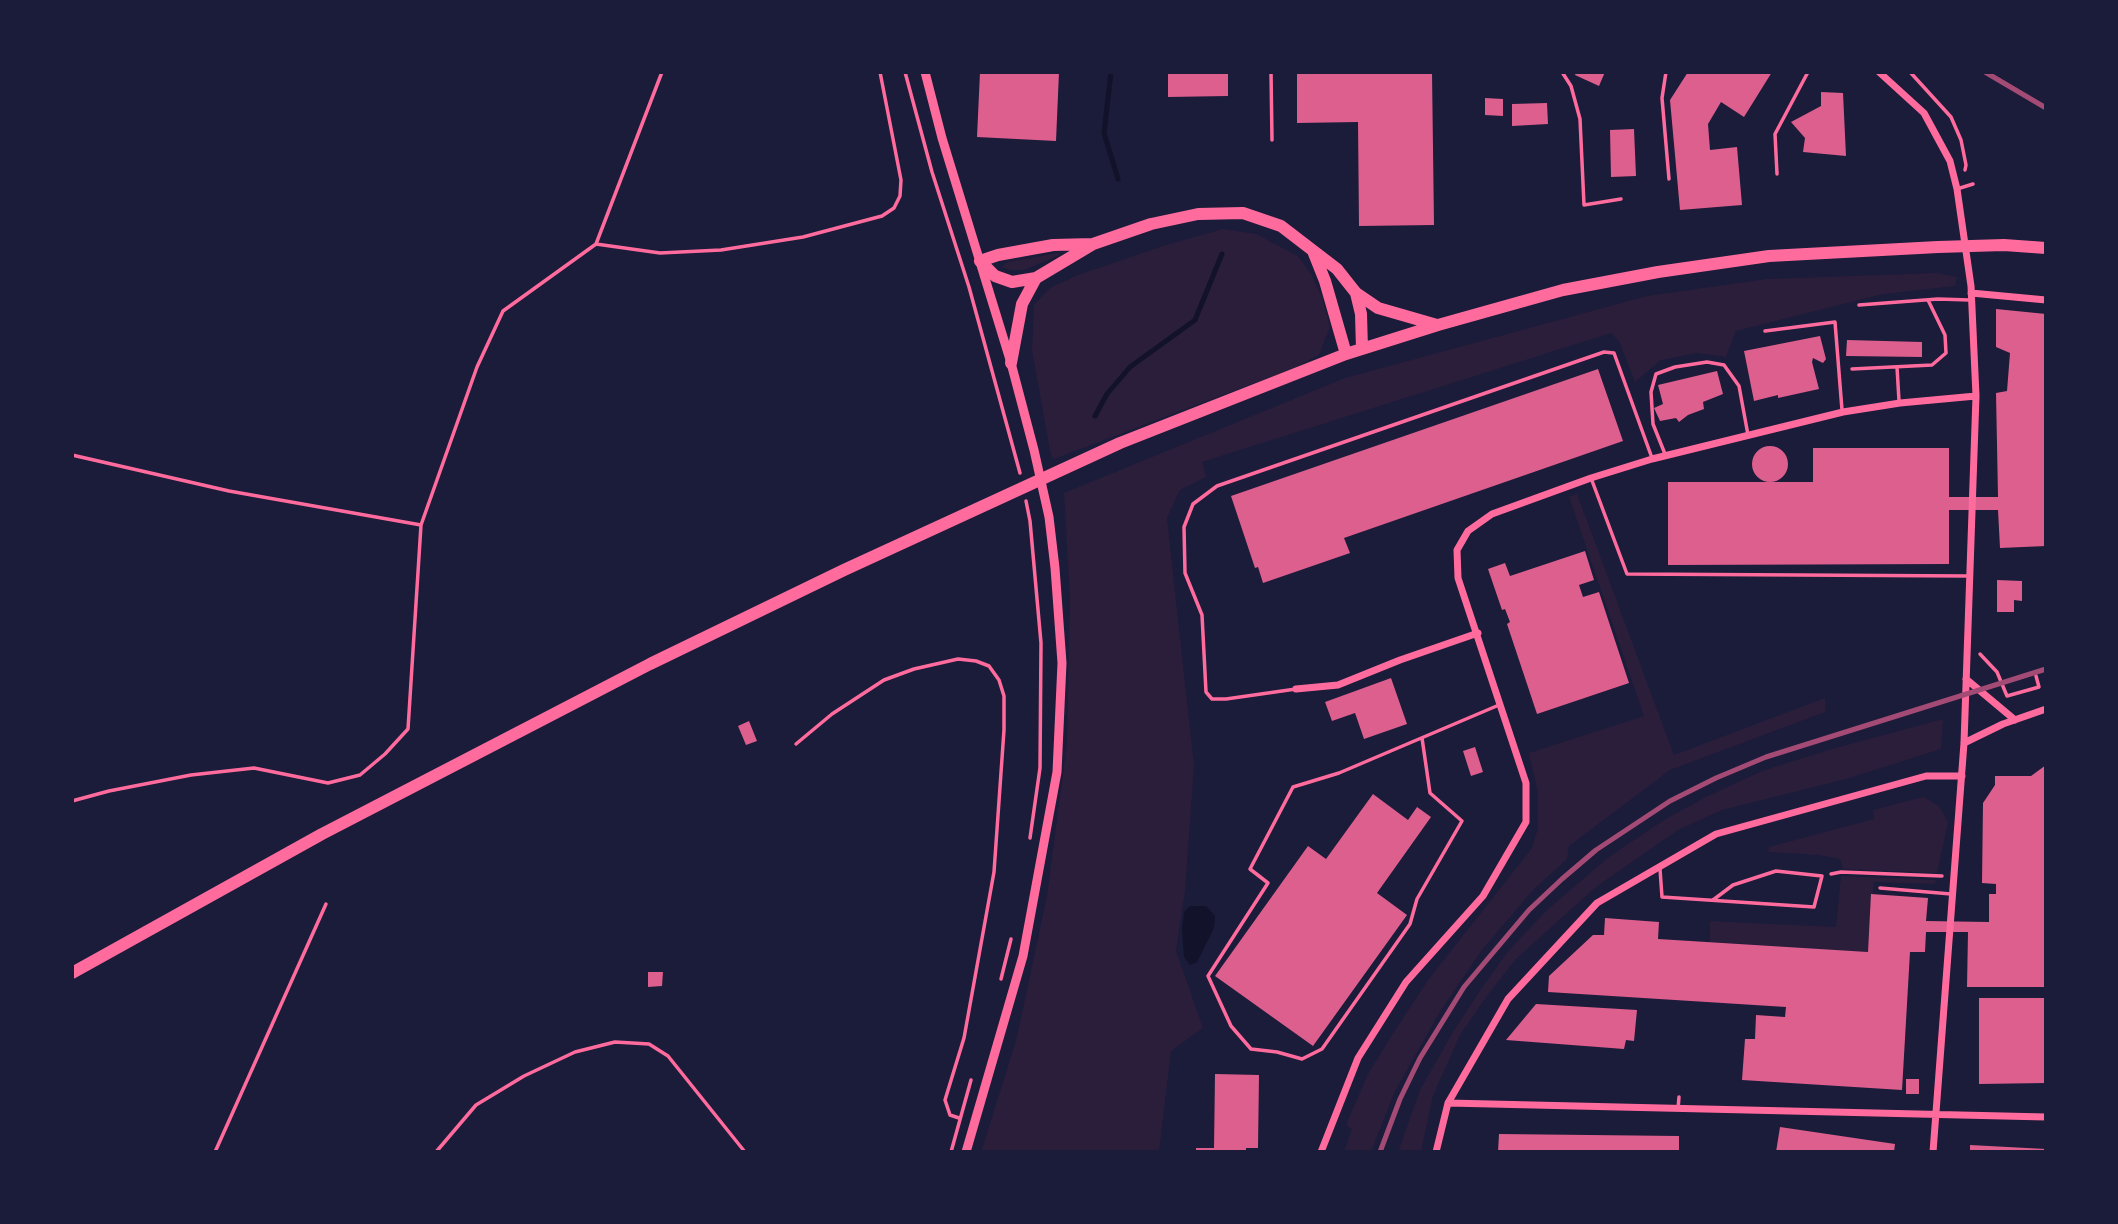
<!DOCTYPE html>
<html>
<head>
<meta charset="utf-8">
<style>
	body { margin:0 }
	#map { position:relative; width:2118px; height:1224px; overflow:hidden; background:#1b1b3a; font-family:"Fira Sans Condensed",sans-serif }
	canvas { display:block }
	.frame { position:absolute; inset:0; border:74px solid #1b1b3a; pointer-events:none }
</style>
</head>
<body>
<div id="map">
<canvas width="2118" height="1224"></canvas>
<div class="frame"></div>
</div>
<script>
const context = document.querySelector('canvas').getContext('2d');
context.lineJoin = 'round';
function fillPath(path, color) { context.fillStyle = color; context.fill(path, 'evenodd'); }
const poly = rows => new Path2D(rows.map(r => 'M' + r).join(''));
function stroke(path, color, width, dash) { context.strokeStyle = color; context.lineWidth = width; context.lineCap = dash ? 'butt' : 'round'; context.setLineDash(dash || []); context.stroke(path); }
fillPath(poly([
	[1223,229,1256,234,1298,256,1311,274,1322,297,1330,327,1319,355,1294,368,1054,459,1051,456,1032,350,1034,305,1050,288,1078,275,1166,245],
	[1058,253,1060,255,1024,270,1011,270,1001,267,1008,262],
	[1937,273,1957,277,1955,286,1883,294,1736,331,1726,357,1697,353,1661,360,1635,382,1619,341,1611,333,1202,462,1206,477,1180,490,1167,518,1194,766,1185,891,1176,951,1203,1028,1171,1051,1159,1152,981,1152,1016,1041,1047,896,1067,743,1070,599,1064,493,1345,378,1647,296,1767,279],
	[1577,494,1674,755,1825,698,1825,712,1670,770,1569,846,1567,859,1533,890,1482,950,1441,1010,1395,1091,1371,1152,1344,1152,1352,1129,1346,1125,1368,1074,1392,1035,1428,980,1532,848,1538,828,1538,793,1529,753,1644,716,1569,497],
	[1943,719,1941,749,1846,779,1722,810,1678,830,1596,887,1516,959,1487,996,1460,1035,1433,1096,1421,1152,1398,1152,1420,1090,1453,1032,1481,989,1509,950,1548,909,1610,856,1664,820,1706,797,1762,771,1832,749],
	[1923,797,1939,806,1948,822,1937,873,1843,869,1840,859,1819,855,1768,852,1769,847,1874,819,1873,810],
	[1841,876,1936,880,1935,884,1874,882,1868,952,1710,942,1710,921,1836,927]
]), '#2a1e3b');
fillPath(poly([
	[1190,906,1206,906,1215,916,1214,928,1197,962,1190,965,1184,957,1182,929,1184,912]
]), '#12122b');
stroke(poly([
	[1111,72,1104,133,1118,179],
	[1095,416,1107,394,1130,367,1195,320,1222,254]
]), '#12122b', 5);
fillPath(poly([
	[980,72,1059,72,1056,141,977,137],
	[1168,72,1228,72,1228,96,1168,97],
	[1297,72,1432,72,1434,225,1359,226,1358,122,1297,123],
	[1576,72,1605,72,1599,86,1575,75],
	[1688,72,1772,72,1744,117,1721,102,1708,124,1710,150,1737,147,1742,205,1680,210,1670,100],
	[1821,92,1843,93,1846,156,1803,152,1805,138,1791,122,1821,106],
	[1485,98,1503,99,1503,116,1485,115],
	[1547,103,1548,124,1512,126,1512,104],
	[1634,129,1636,176,1611,177,1610,130],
	[1996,309,2046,314,2046,546,2000,548,1998,510,1949,510,1949,564,1668,565,1668,482,1813,482,1813,448,1949,448,1949,497,1998,497,1996,393,2007,391,2010,353,1996,347],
	[1820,336,1826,359,1823,363,1813,358,1812,362,1819,389,1778,398,1778,395,1754,401,1744,351],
	[1847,340,1922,342,1922,357,1846,356],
	[1598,369,1623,441,1344,538,1350,553,1263,583,1258,567,1255,568,1231,496],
	[1717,371,1723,394,1703,402,1704,409,1688,415,1679,422,1676,418,1660,421,1654,408,1663,404,1658,385],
	'1752 464a18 18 0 1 1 36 0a18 18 0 1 1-36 0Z',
	[1585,551,1594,580,1579,585,1583,597,1599,592,1629,683,1537,714,1507,624,1510,622,1505,609,1502,610,1488,569,1505,563,1510,576],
	[1997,580,2022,581,2022,601,2014,600,2014,612,1997,612],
	[1391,678,1407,724,1364,739,1355,713,1332,721,1325,702],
	[749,721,757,741,746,745,738,726],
	[1475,747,1483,772,1471,776,1463,751],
	[2046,765,2046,987,1967,987,1968,932,1926,932,1925,952,1910,952,1902,1090,1742,1080,1745,1039,1755,1039,1756,1015,1785,1017,1786,1007,1548,992,1549,976,1593,935,1604,935,1605,918,1659,922,1658,939,1868,952,1871,894,1928,898,1926,921,1989,922,1989,894,1996,894,1996,884,1982,883,1983,803,1995,785,1995,776,2031,776],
	[1373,794,1408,820,1417,807,1431,817,1377,893,1407,915,1313,1046,1215,976,1308,846,1326,859],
	[648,972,663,972,662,986,648,987],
	[1979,998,2046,998,2046,1083,1979,1084],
	[1536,1004,1637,1010,1634,1041,1626,1040,1624,1049,1506,1040],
	[1215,1074,1259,1075,1258,1148,1246,1148,1246,1152,1196,1152,1196,1148,1214,1148],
	[1906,1079,1919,1079,1919,1094,1906,1094],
	[1780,1127,1895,1144,1894,1152,1776,1152],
	[1499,1134,1679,1136,1679,1152,1498,1152],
	[1970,1145,2046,1149,2046,1152,1970,1152]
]), '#dd5f8e');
stroke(poly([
	[905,72,932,172,969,287,1020,473],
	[1910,72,1951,117,1961,140,1966,165,1965,170],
	[596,244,660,253,721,250,803,237,882,216,894,208,900,196,901,180,880,72],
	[72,455,229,491,421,525,477,367,503,311,596,244,662,72],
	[1026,501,1030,521,1041,643,1040,768,1030,838],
	[1980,654,1997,672,2007,696,2039,687,2036,676],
	[796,744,832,714,884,680,914,669,958,659,976,661,989,666,999,680,1004,696,1004,730,994,872,964,1038,945,1100,950,1115,959,1118],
	[72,801,109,791,191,775,254,768,328,783,360,775,385,754,408,729,421,525],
	[1831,874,1841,872,1942,876],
	[1001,979,1011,939],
	[215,1152,326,904],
	[436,1152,476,1105,524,1076,575,1052,615,1042,649,1044,668,1056,745,1152],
	[951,1152,971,1080]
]), '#ff6b9d', 3.5);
stroke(poly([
	[1271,72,1272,140],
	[1562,72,1571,86,1580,119,1584,205,1621,199],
	[1666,72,1662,98,1669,179],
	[1777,174,1775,134,1808,72],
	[1957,189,1973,184],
	[1859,305,1938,299,1970,300],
	[1765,331,1835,322,1842,410],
	[1897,367,1899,401],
	[1852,369,1932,365,1946,353,1945,335,1928,300],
	[1665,454,1653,424,1651,392,1656,374,1675,367,1707,362,1724,365,1739,386,1748,435],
	[1591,478,1627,574,1968,576],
	[1296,689,1226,699,1212,699,1206,692,1202,615,1185,573,1184,527,1193,504,1217,486,1604,352,1614,353,1652,458],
	[1422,738,1430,793,1462,821,1417,899,1410,924,1322,1049,1302,1059,1277,1052,1251,1049,1231,1026,1208,976,1268,883,1250,869,1293,787,1339,773,1499,705],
	[1660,869,1662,897,1814,907,1822,876,1776,871,1733,885,1713,900],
	[1880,888,1951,894],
	[1678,1109,1679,1097]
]), '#ff6b9d', 3.5);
stroke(poly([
	[1879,72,1924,113,1950,161,1957,189,1971,286,1976,396,1964,743,1933,1152],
	[1971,293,2046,300],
	[1966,679,2015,720],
	[1296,689,1338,685,1400,660,1478,633],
	[1964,743,2003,724,2046,709],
	[1448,1103,2046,1117],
	[1321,1152,1358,1058,1406,982,1483,896,1526,822,1526,783,1458,578,1457,550,1468,531,1492,514,1591,478,1652,459,1843,412,1900,403,1976,396],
	[1436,1152,1448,1103,1508,999,1597,903,1716,834,1926,776,1962,776]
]), '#ff6b9d', 7);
stroke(poly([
	[925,72,942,138,1011,363,1034,450,1049,517,1055,568,1062,663,1057,772,1023,956,966,1152]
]), '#ff6b9d', 9);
stroke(poly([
	[1093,244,1053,245,998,255,980,261,995,276,1012,282,1036,278,1093,244,1151,224,1198,214,1243,213,1281,226,1337,269,1356,293,1361,314,1362,349],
	[1313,251,1325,281,1346,354],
	[1356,293,1378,308,1437,325],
	[1011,363,1022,304,1036,278],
	[72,973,322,834,650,664,844,570,1120,443,1346,354,1438,325,1563,290,1658,272,1769,256,1938,247,2004,245,2046,248]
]), '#ff6b9d', 12);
stroke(poly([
	[1985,72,2046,108],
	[1380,1152,1400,1099,1420,1058,1464,987,1529,910,1562,879,1596,850,1670,801,1716,778,1766,757,2046,669]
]), '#a44b75', 5);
</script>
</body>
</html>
